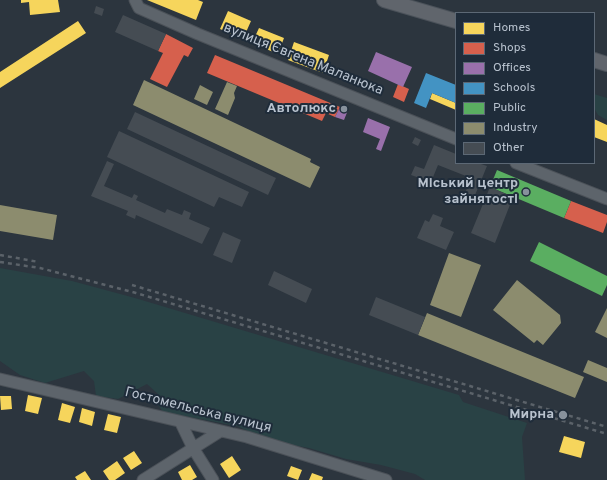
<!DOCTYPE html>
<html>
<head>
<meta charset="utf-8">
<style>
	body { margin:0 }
	#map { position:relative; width:607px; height:480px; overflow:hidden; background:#2c353e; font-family:Overpass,sans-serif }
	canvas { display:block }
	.legend { position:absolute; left:455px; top:12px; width:140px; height:152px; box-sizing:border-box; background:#1f2c3a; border:1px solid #5c6875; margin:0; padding:5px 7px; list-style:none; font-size:12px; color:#b8c2ce }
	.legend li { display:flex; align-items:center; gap:8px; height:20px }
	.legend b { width:20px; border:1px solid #5c6875 }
</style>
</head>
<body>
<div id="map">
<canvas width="607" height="480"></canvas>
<ul class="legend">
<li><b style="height:11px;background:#f6d55c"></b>Homes</li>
<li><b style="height:11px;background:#d6604d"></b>Shops</li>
<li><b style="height:11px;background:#9970ab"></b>Offices</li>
<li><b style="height:11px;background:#4393c3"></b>Schools</li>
<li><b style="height:11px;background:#5aae61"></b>Public</li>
<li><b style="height:11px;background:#8c8c6e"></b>Industry</li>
<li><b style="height:11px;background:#454c53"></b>Other</li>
</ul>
</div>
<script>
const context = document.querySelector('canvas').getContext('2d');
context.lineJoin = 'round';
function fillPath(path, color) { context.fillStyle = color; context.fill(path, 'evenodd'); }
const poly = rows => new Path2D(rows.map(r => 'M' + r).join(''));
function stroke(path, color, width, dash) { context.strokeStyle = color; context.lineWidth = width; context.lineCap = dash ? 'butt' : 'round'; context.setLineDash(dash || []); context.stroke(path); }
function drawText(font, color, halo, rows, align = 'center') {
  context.font = font + ' Overpass,sans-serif'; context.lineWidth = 4; context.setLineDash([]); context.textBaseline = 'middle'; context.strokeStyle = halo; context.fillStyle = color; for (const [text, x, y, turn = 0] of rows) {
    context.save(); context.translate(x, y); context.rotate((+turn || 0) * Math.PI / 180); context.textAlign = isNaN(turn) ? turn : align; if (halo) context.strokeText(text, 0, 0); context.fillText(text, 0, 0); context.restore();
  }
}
fillPath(poly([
	[594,94,607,98,607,120,598,115,594,108],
	[0,268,72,281,135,298,459,395,463,402,527,423,522,437,525,480,425,480,415,474,381,465,346,459,309,448,270,441,237,426,163,412,158,405,159,395,147,384,118,399,96,396,94,381,84,371,45,383,20,375,0,361]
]), '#294245');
fillPath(poly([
	[21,0,58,0,60,12,30,15,29,2,21,3],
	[147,0,198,0,203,2,196,20],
	[228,11,251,21,243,39,220,29],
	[78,21,86,33,0,88,0,72],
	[259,28,284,38,278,54,252,43],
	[294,42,329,55,323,73,288,60],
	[432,93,456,103,456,110,430,99],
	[594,119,607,125,607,142,594,137],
	[28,395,42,398,38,414,25,411],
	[0,396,11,396,12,409,1,410],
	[62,403,75,407,70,423,58,420],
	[82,408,95,412,92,426,79,422],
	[108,414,121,417,117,433,104,430],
	[564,436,585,442,581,458,559,452],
	[134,451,142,463,131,470,123,458],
	[232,456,241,470,229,478,220,464],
	[117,461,125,473,115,480,109,480,103,471],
	[190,465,197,477,192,480,182,480,178,472],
	[291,466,302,470,298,480,287,476],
	[85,471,91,480,77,480,75,477],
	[312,473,323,477,322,480,309,480]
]), '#f6d55c');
fillPath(poly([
	[166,34,193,48,188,57,184,55,167,87,150,79,163,53,158,51],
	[215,55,340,107,335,117,326,113,322,121,207,73],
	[398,84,409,89,404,102,393,97],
	[571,201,607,215,607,222,603,233,564,218]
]), '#d6604d');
fillPath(poly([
	[376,52,412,67,403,87,368,71],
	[340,107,348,110,344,120,335,117],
	[368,118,390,127,381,151,376,149,380,139,363,132]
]), '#9970ab');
fillPath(poly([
	[426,73,456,85,456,103,432,93,426,108,414,103]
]), '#4393c3');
fillPath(poly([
	[497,170,571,201,564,218,490,187],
	[539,242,607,276,607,285,602,296,530,261]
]), '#5aae61');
fillPath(poly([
	[144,80,311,159,310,162,320,167,310,188,133,105],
	[227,82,237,86,234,93,235,98,228,115,215,109],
	[200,85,213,92,207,105,194,99],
	[0,205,57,215,53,240,0,231],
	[449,253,481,265,461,317,430,305],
	[517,280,560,315,561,323,543,345,537,340,534,343,493,310],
	[607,308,607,338,595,332],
	[427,313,584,377,575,398,418,335],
	[588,360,607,368,607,382,583,372]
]), '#8c8c6e');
fillPath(poly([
	[96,6,104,9,102,16,94,13],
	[123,15,166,34,158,51,115,32],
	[135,112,276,178,268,195,127,129],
	[119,131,249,192,242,207,219,197,214,207,107,157],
	[415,137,421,140,418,146,412,143],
	[434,145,456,154,456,163,478,163,487,166,473,200,464,196,471,178,438,165,431,182,411,175,415,166,424,169],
	[107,161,114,164,104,186,132,198,134,194,138,196,136,200,165,213,167,209,182,215,184,210,191,213,189,219,210,228,202,244,136,215,135,219,126,215,128,211,91,196],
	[490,187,513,197,495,243,471,233],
	[433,214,443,218,440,226,454,232,446,250,417,238,425,220,429,222],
	[223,232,241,240,232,263,213,255],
	[274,271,312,289,306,303,268,285],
	[376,297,425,317,418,335,369,315]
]), '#454c53');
const minor = poly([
	[135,0,139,8,198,34,456,139],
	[516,163,607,199],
	[0,379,247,437,386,480],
	[181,423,193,448,213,480],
	[143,480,219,432]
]);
const major = poly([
	[384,0,456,21],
	[594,60,607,64]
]);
stroke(minor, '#4b5158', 13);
stroke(major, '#4b525a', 16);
stroke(minor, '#5d646b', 11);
stroke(major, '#60656c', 14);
stroke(poly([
	[0,255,39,262],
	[0,262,40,268,136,293,607,434],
	[132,285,607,427]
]), '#5b6269', 2.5, [4, 4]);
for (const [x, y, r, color] of [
	[344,109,4,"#87919c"],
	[526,192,4,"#87919c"],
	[563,415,5,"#87919c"]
]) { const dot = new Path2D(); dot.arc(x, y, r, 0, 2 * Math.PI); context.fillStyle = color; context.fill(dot); stroke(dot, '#1f2c3a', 1.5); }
drawText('14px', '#b8c2ce', '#1f2c3a', [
	["вулиця Євгена Маланюка",303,60,22],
	["Гостомельська вулиця",198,411,14]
]);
drawText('bold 14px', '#b8c2ce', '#1f2c3a', [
	["Автолюкс",336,109],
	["Міський центр",518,184],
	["зайнятості",518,200],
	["Мирна",554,415]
], 'right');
</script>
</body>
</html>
